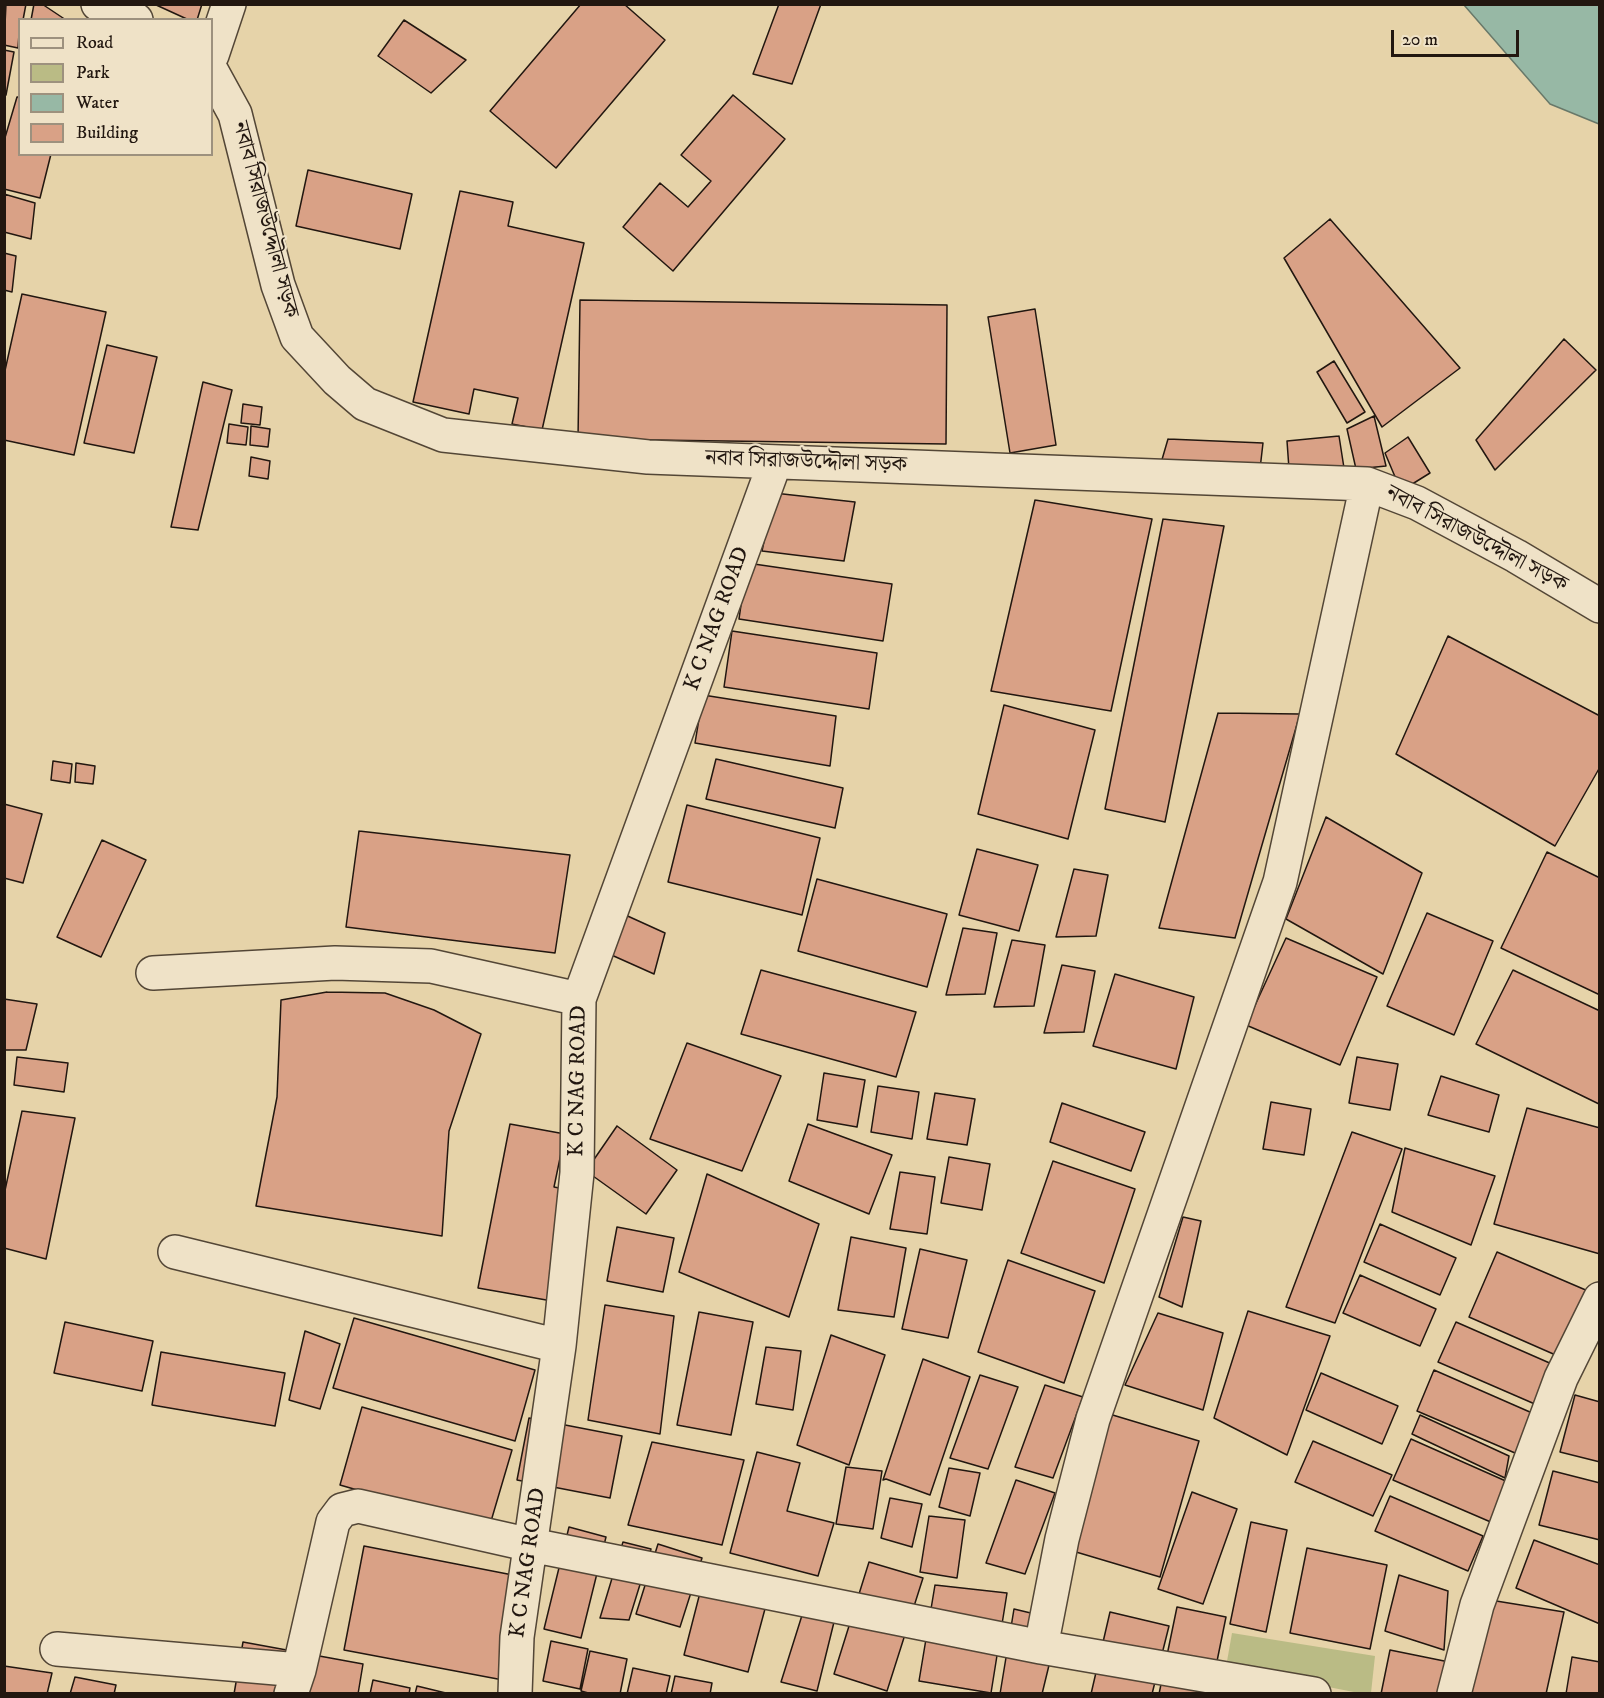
<!DOCTYPE html>
<html>
<head>
<meta charset="utf-8">
<style>
	body { margin:0 }
	#map { position:relative; width:1604px; height:1698px; overflow:hidden; background:#e6d3a9; font-family:"IM FELL DW Pica",serif }
	canvas { display:block }
	.frame { position:absolute; inset:0; border:6px solid #221710; pointer-events:none }
	.legend { position:absolute; left:18px; top:18px; width:195px; height:138px; box-sizing:border-box; background:#efe2c7; border:2px solid #9d917e; margin:0; padding:8px 10px; list-style:none; font-size:18px; color:#221710 }
	.legend li { display:flex; align-items:center; gap:12px; height:30px }
	.legend b { width:30px; border:2px solid #9d917e }
	.scale { position:absolute; left:1391px; top:30px; width:128px; height:27px; box-sizing:border-box; border:3px solid #221710; border-top:0; padding-left:8px; font-size:18px; line-height:21px; white-space:nowrap; color:#221710; -webkit-text-stroke:4px #efe2c7; paint-order:stroke }
</style>
</head>
<body>
<div id="map">
<canvas width="1604" height="1698"></canvas>
<div class="frame"></div>
<ul class="legend">
<li><b style="height:8px;background:#efe2c7"></b>Road</li>
<li><b style="height:16px;background:#babb85"></b>Park</li>
<li><b style="height:16px;background:#97b8a5"></b>Water</li>
<li><b style="height:16px;background:#d9a186"></b>Building</li>
</ul>
<div class="scale">20 m</div>
</div>
<script>
const context = document.querySelector('canvas').getContext('2d');
context.lineJoin = 'round';
function fillPath(path, color) { context.fillStyle = color; context.fill(path, 'evenodd'); }
const poly = rows => new Path2D(rows.map(r => 'M' + r).join(''));
function stroke(path, color, width, dash) { context.strokeStyle = color; context.lineWidth = width; context.lineCap = dash ? 'butt' : 'round'; context.setLineDash(dash || []); context.stroke(path); }
function drawText(font, color, halo, rows, align = 'center') {
  context.font = font + ' "IM FELL DW Pica","Noto Serif Bengali",serif'; context.lineWidth = 4.5; context.setLineDash([]); context.textBaseline = 'middle'; context.strokeStyle = halo; context.fillStyle = color; for (const [text, x, y, turn = 0] of rows) {
    context.save(); context.translate(x, y); context.rotate((+turn || 0) * Math.PI / 180); context.textAlign = isNaN(turn) ? turn : align; if (halo) context.strokeText(text, 0, 0); context.fillText(text, 0, 0); context.restore();
  }
}
fillPath(poly([
	[1232,1633,1375,1656,1371,1693,1359,1693,1226,1667]
]), '#babb85');
const water = poly([
	[1464,5,1599,5,1599,124,1550,104,1464,5]
]);
fillPath(water, '#97b8a5');
stroke(water, '#687869', 1.5);
const building = poly([
	[6,4,26,4,23,20,20,20,18,48,4,45,6,4],
	[34,4,42,4,66,20,31,20,34,4],
	[154,4,202,4,197,20,189,20,154,4],
	[581,4,624,4,665,40,556,168,490,111,581,4],
	[779,4,821,4,792,84,753,74,779,4],
	[404,20,466,60,431,93,378,56,404,20],
	[4,50,14,52,6,95,4,95,4,50],
	[733,95,785,139,673,271,623,227,660,183,688,207,711,181,681,155,733,95],
	[17,97,20,97,20,154,51,154,40,198,4,189,4,141,17,97],
	[308,170,412,194,400,249,296,226,308,170],
	[460,191,513,202,508,226,584,243,542,430,512,424,518,398,474,389,469,414,413,402,460,191],
	[4,194,35,203,31,239,4,232,4,194],
	[1330,219,1460,368,1382,427,1284,258,1330,219],
	[4,253,16,256,12,292,4,290,4,253],
	[22,294,106,312,74,455,4,440,4,375,22,294],
	[580,300,947,305,946,444,578,439,580,300],
	[1035,309,1056,445,1010,453,988,317,1035,309],
	[1564,339,1596,370,1495,470,1476,440,1564,339],
	[107,345,157,357,134,453,84,443,107,345],
	[1334,361,1365,412,1347,423,1317,372,1334,361],
	[203,382,232,390,198,530,171,527,203,382],
	[243,404,262,407,260,425,241,423,243,404],
	[1374,416,1386,466,1356,469,1347,429,1374,416],
	[229,424,248,427,246,445,227,443,229,424],
	[251,426,270,429,268,447,250,445,251,426],
	[1339,436,1344,468,1289,469,1287,441,1339,436],
	[1408,437,1430,473,1401,491,1385,453,1408,437],
	[1168,439,1263,443,1260,469,1161,463,1168,439],
	[251,457,270,461,268,479,249,476,251,457],
	[774,493,855,502,844,561,762,551,774,493],
	[1035,500,1152,519,1111,711,991,691,1035,500],
	[1163,519,1224,526,1165,822,1105,809,1163,519],
	[747,563,892,584,883,641,739,619,747,563],
	[732,631,877,653,869,709,724,687,732,631],
	[1448,636,1600,716,1600,767,1555,846,1396,754,1448,636],
	[703,695,836,716,830,766,695,743,703,695],
	[1004,705,1095,730,1068,839,978,814,1004,705],
	[1218,713,1300,714,1235,938,1159,928,1218,713],
	[716,759,843,788,835,828,706,799,716,759],
	[53,761,72,764,70,783,51,780,53,761],
	[76,763,95,766,93,784,75,782,76,763],
	[4,804,42,814,23,883,4,878,4,804],
	[687,805,820,838,802,915,668,882,687,805],
	[1326,817,1422,873,1383,974,1286,919,1326,817],
	[359,831,570,855,555,953,346,927,359,831],
	[102,840,146,860,101,957,57,937,102,840],
	[977,849,1038,865,1019,931,959,915,977,849],
	[1547,852,1600,878,1600,995,1501,948,1547,852],
	[1074,869,1108,875,1096,936,1056,937,1074,869],
	[817,879,947,914,927,987,798,951,817,879],
	[621,913,665,933,654,974,607,953,621,913],
	[1427,913,1493,941,1454,1035,1387,1006,1427,913],
	[963,928,997,933,985,994,946,995,963,928],
	[1286,938,1377,977,1340,1065,1246,1025,1286,938],
	[1012,940,1045,945,1034,1006,994,1007,1012,940],
	[1062,965,1095,971,1084,1032,1044,1033,1062,965],
	[761,970,916,1012,896,1077,741,1034,761,970],
	[1513,970,1600,1011,1599,1104,1476,1044,1513,970],
	[1115,974,1194,997,1176,1069,1093,1046,1115,974],
	[327,992,385,993,434,1010,481,1034,449,1131,442,1236,256,1206,277,1097,281,1000,327,992],
	[4,999,37,1004,26,1050,4,1050,4,999],
	[687,1043,781,1076,742,1171,650,1139,687,1043],
	[17,1057,68,1063,64,1092,14,1085,17,1057],
	[1357,1057,1398,1064,1390,1110,1349,1103,1357,1057],
	[824,1073,865,1080,857,1127,817,1120,824,1073],
	[1441,1076,1499,1095,1489,1132,1428,1115,1441,1076],
	[878,1086,919,1092,912,1139,871,1132,878,1086],
	[935,1093,975,1099,967,1145,927,1139,935,1093],
	[1271,1102,1311,1109,1304,1155,1263,1149,1271,1102],
	[1062,1103,1145,1132,1131,1171,1050,1142,1062,1103],
	[1527,1108,1600,1128,1600,1254,1494,1224,1527,1108],
	[22,1111,75,1118,46,1259,4,1248,4,1195,22,1111],
	[510,1124,565,1134,554,1187,569,1190,552,1301,478,1288,510,1124],
	[808,1124,892,1155,869,1214,789,1181,808,1124],
	[617,1126,677,1170,646,1214,586,1171,617,1126],
	[1352,1132,1402,1149,1335,1323,1286,1307,1352,1132],
	[1405,1148,1495,1176,1471,1245,1392,1212,1405,1148],
	[949,1157,990,1164,982,1210,941,1203,949,1157],
	[1053,1161,1135,1189,1104,1283,1021,1253,1053,1161],
	[900,1172,935,1177,927,1234,890,1229,900,1172],
	[707,1174,819,1224,789,1317,679,1272,707,1174],
	[1183,1217,1201,1221,1182,1307,1159,1297,1183,1217],
	[1380,1224,1456,1258,1440,1295,1364,1262,1380,1224],
	[617,1227,674,1238,663,1292,607,1281,617,1227],
	[851,1237,906,1248,894,1317,838,1310,851,1237],
	[920,1249,967,1260,948,1338,902,1329,920,1249],
	[1497,1252,1595,1294,1567,1360,1469,1317,1497,1252],
	[1008,1260,1095,1291,1064,1383,978,1352,1008,1260],
	[1360,1275,1436,1309,1420,1346,1343,1313,1360,1275],
	[605,1305,674,1316,660,1434,588,1420,605,1305],
	[1248,1311,1330,1336,1287,1455,1214,1418,1248,1311],
	[699,1312,753,1322,731,1435,677,1425,699,1312],
	[1158,1313,1223,1333,1203,1410,1125,1385,1158,1313],
	[354,1318,535,1370,515,1441,333,1388,354,1318],
	[65,1322,153,1341,142,1391,54,1373,65,1322],
	[1456,1322,1561,1368,1544,1408,1438,1362,1456,1322],
	[305,1331,340,1344,320,1409,289,1400,305,1331],
	[831,1335,885,1355,849,1465,797,1445,831,1335],
	[766,1347,801,1351,793,1410,756,1404,766,1347],
	[161,1352,285,1373,275,1426,152,1405,161,1352],
	[923,1359,970,1377,930,1495,886,1479,883,1480,923,1359],
	[1434,1370,1539,1416,1522,1456,1417,1411,1434,1370],
	[1321,1373,1398,1406,1382,1444,1306,1410,1321,1373],
	[980,1375,1018,1387,988,1469,950,1458,980,1375],
	[1045,1385,1083,1397,1053,1478,1015,1467,1045,1385],
	[1575,1395,1600,1402,1600,1462,1560,1452,1575,1395],
	[362,1407,512,1450,489,1528,340,1485,362,1407],
	[1106,1413,1199,1441,1160,1577,1066,1549,1106,1413],
	[1420,1415,1509,1456,1505,1478,1412,1434,1420,1415],
	[529,1418,622,1436,610,1498,517,1480,529,1418],
	[1411,1439,1517,1486,1500,1526,1393,1480,1411,1439],
	[1313,1441,1392,1475,1373,1516,1295,1482,1313,1441],
	[652,1442,744,1460,722,1545,628,1525,652,1442],
	[757,1452,800,1463,787,1511,834,1523,818,1576,730,1553,757,1452],
	[846,1467,882,1471,873,1529,836,1524,846,1467],
	[949,1468,980,1473,970,1516,939,1507,949,1468],
	[1553,1471,1600,1483,1600,1540,1539,1525,1553,1471],
	[1016,1480,1055,1493,1025,1574,986,1563,1016,1480],
	[1192,1492,1237,1509,1203,1604,1158,1589,1192,1492],
	[1390,1496,1483,1536,1468,1571,1375,1531,1390,1496],
	[890,1498,922,1504,912,1547,881,1538,890,1498],
	[929,1516,965,1520,957,1578,920,1572,929,1516],
	[1251,1522,1287,1530,1266,1632,1230,1624,1251,1522],
	[569,1527,606,1537,581,1638,544,1629,569,1527],
	[1534,1540,1600,1565,1600,1624,1516,1588,1534,1540],
	[623,1542,651,1549,629,1620,600,1618,623,1542],
	[658,1544,702,1558,680,1627,636,1614,658,1544],
	[364,1546,523,1577,503,1680,344,1650,364,1546],
	[1307,1548,1387,1565,1370,1649,1290,1633,1307,1548],
	[869,1562,923,1578,887,1691,834,1674,869,1562],
	[1399,1575,1448,1591,1444,1650,1385,1631,1399,1575],
	[704,1577,769,1594,748,1672,684,1655,704,1577],
	[935,1585,1007,1593,991,1693,919,1681,935,1585],
	[1490,1600,1564,1612,1546,1694,1475,1694,1465,1691,1490,1600],
	[1177,1607,1226,1617,1215,1671,1323,1694,1159,1694,1177,1607],
	[804,1609,835,1618,817,1691,781,1682,804,1609],
	[1014,1609,1060,1620,1042,1694,1000,1694,1014,1609],
	[1110,1612,1169,1626,1152,1694,1091,1694,1110,1612],
	[551,1641,588,1649,580,1689,543,1681,551,1641],
	[243,1642,363,1664,358,1694,234,1694,243,1642],
	[1390,1650,1454,1663,1448,1694,1381,1694,1390,1650],
	[590,1651,627,1659,620,1694,592,1694,581,1691,590,1651],
	[1572,1657,1600,1662,1600,1694,1566,1694,1572,1657],
	[4,1666,52,1673,47,1694,4,1694,4,1666],
	[633,1668,670,1676,666,1694,627,1694,633,1668],
	[675,1676,712,1683,710,1694,671,1694,675,1676],
	[75,1677,116,1685,114,1694,70,1694,75,1677],
	[373,1680,410,1688,409,1694,370,1694,373,1680],
	[417,1686,450,1694,415,1694,417,1686]
]);
fillPath(building, '#d9a186');
stroke(building, '#221710', 1.5);
const minor = poly([
	[98,4,136,20],
	[212,55,229,4],
	[212,72,235,114,278,285,297,337,337,380,365,404,443,435,648,457,1367,484,1417,503,1516,556,1600,606],
	[153,973,335,963,431,966,579,999],
	[175,1252,559,1346],
	[1041,1647,1062,1539,1093,1419,1280,882,1367,484],
	[57,1649,299,1670],
	[291,1694,299,1670,333,1522,342,1510,358,1506,531,1545,1041,1647,1314,1694],
	[515,1694,517,1637,559,1346,577,1173,579,999,775,462],
	[1454,1694,1477,1605,1561,1378,1600,1299]
]);
stroke(minor, '#534636', 36);
stroke(minor, '#efe2c7', 33);
drawText('22px', '#221710', '#efe2c7', [
	["নবাব সিরাজউদ্দৌলা সড়ক",264,220,75],
	["নবাব সিরাজউদ্দৌলা সড়ক",806,463,2],
	["নবাব সিরাজউদ্দৌলা সড়ক",1476,540,28],
	["K C NAG ROAD",718,619,-70],
	["K C NAG ROAD",579,1081,-89],
	["K C NAG ROAD",529,1563,-82]
]);
</script>
</body>
</html>
